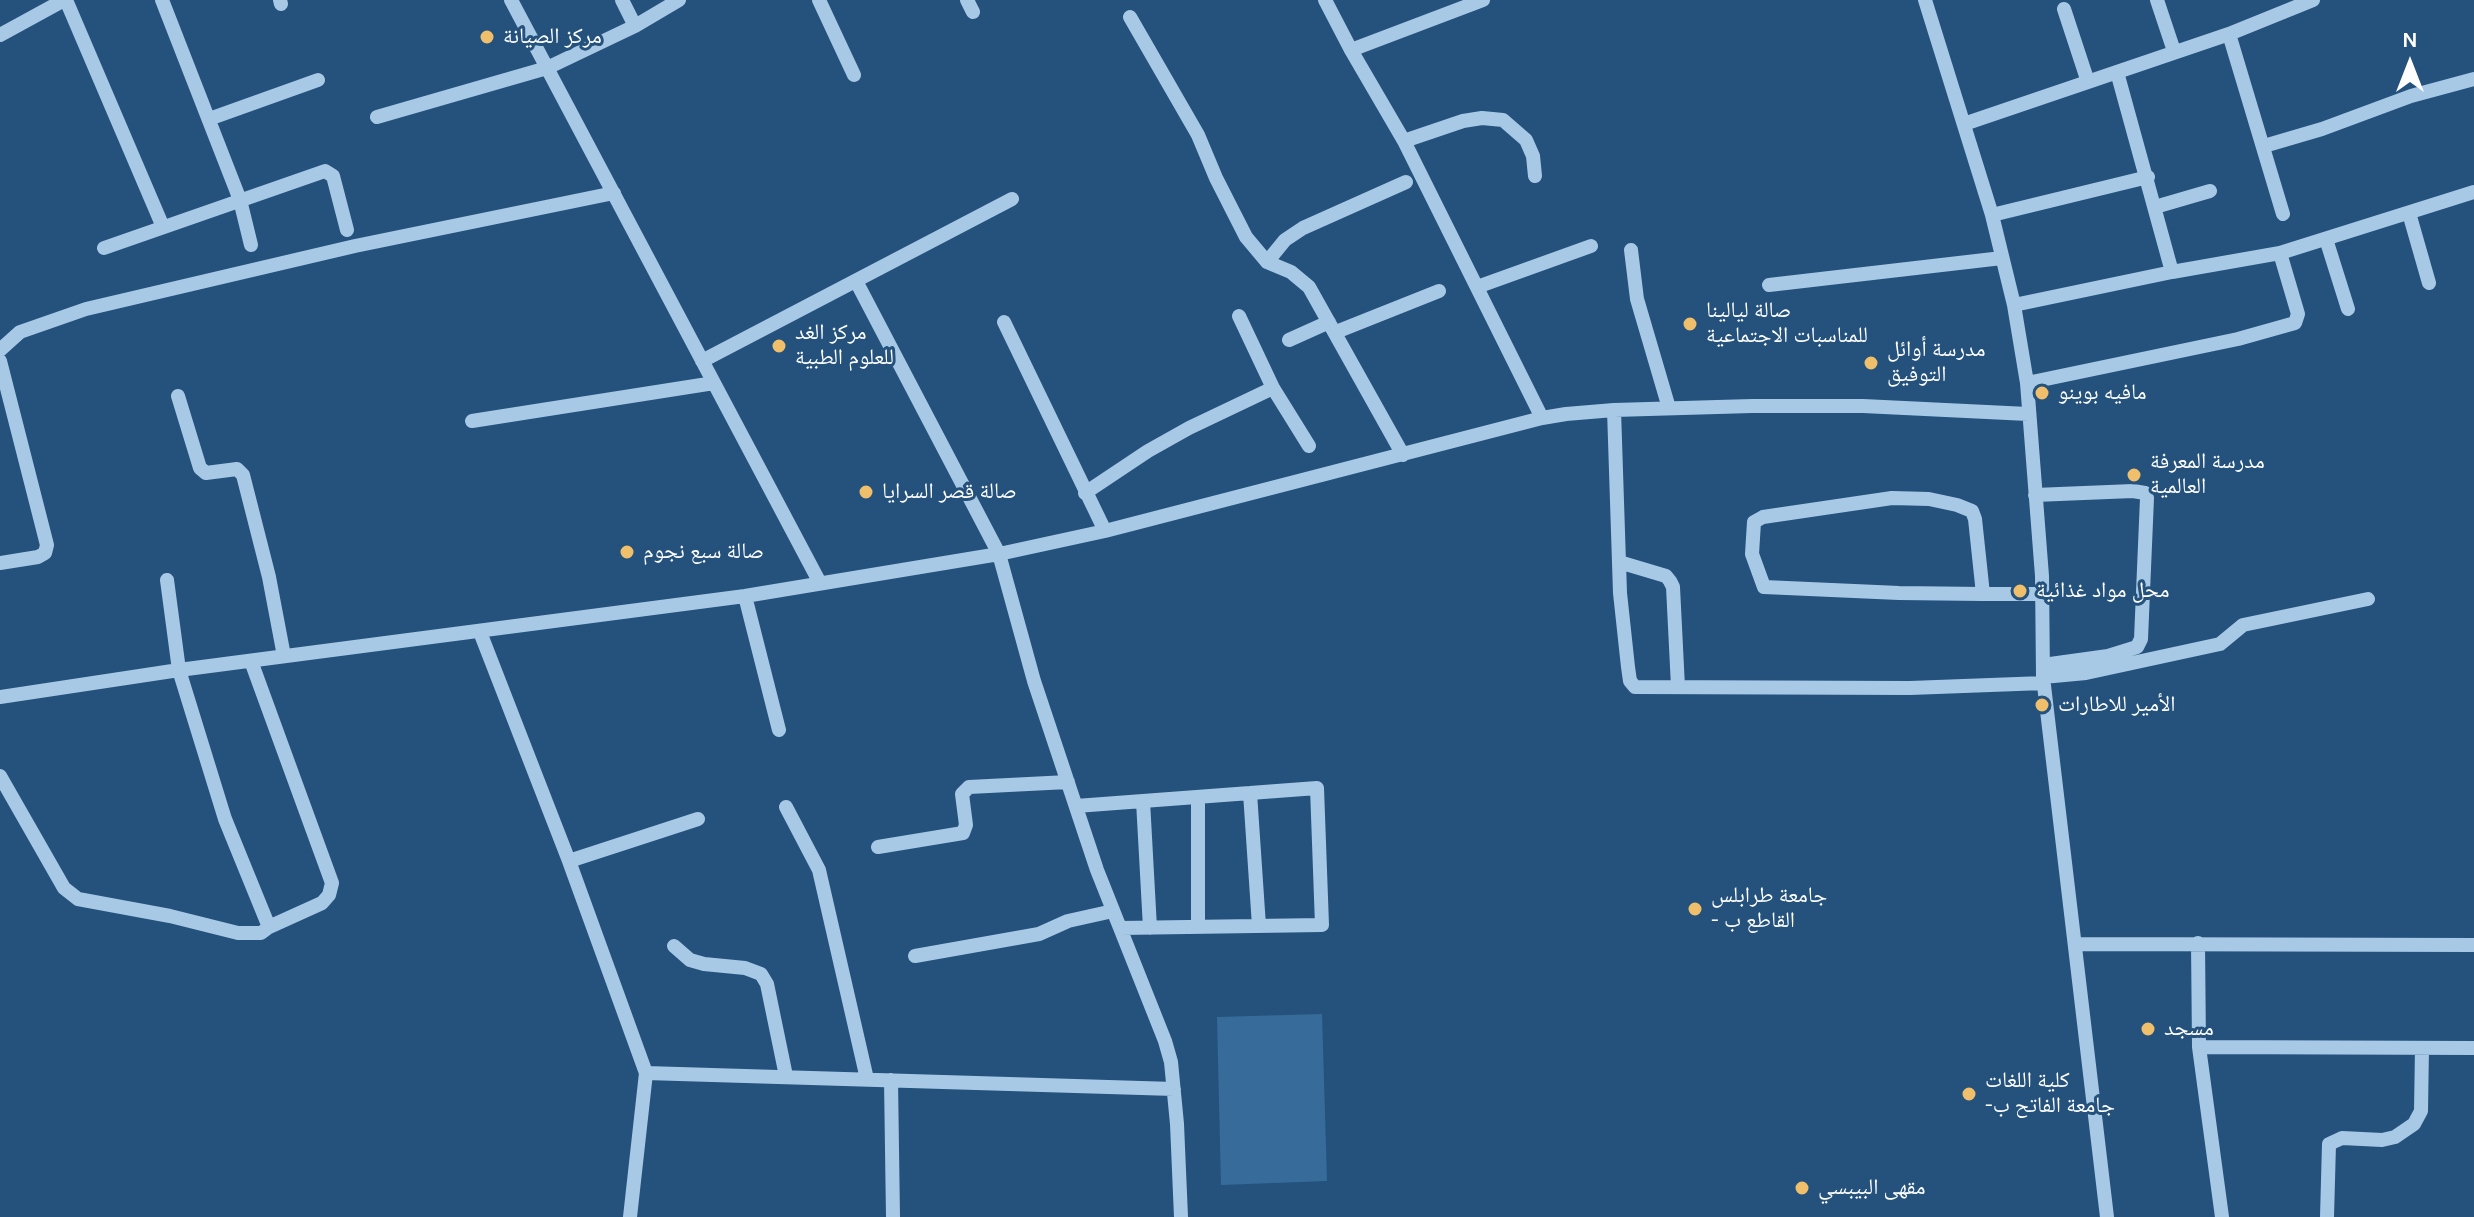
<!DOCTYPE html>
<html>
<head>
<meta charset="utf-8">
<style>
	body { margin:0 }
	#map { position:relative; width:2474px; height:1217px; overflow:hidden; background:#24527c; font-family:Karla,sans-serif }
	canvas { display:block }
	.north { position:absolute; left:2370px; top:24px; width:80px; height:80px; -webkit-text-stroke:6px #24527c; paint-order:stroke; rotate:0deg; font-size:22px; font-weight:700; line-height:32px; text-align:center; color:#fff }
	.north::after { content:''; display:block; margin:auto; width:28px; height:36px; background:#fff; clip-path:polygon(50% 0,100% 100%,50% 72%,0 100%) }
</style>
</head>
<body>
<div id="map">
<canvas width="2474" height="1217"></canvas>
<div class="north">N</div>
</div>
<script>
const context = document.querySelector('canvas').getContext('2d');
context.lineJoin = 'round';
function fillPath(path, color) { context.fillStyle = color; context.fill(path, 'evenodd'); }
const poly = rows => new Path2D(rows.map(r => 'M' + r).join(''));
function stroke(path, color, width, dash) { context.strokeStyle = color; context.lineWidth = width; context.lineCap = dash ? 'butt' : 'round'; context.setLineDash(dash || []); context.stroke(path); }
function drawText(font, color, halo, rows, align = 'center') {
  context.font = font + ' Karla,"Noto Naskh Arabic",sans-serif'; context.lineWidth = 6; context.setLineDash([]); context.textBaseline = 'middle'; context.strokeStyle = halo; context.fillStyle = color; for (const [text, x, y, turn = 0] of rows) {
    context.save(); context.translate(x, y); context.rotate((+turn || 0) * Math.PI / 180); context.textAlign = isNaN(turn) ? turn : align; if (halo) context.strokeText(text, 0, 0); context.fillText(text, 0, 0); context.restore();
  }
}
fillPath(poly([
	[1322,1014,1327,1181,1221,1185,1217,1017]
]), '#376c9a');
stroke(poly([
	[66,0,163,227],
	[162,0,240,200,251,245],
	[280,0,281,4],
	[511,0,820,583],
	[622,0,635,26],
	[819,0,854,75],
	[967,0,973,12],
	[1325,0,1351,50,1404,141,1542,418],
	[1925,0,1992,215,2014,305,2027,383,2042,576,2043,677,2107,1217],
	[2157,0,2174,51],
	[2064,9,2088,82],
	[1130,17,1198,135,1216,178,1246,237,1267,262,1291,272,1309,287,1403,455],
	[2229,34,2283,214],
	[0,35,64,0],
	[1351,50,1483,0],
	[2117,72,2172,272],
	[377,117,547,68,635,26,679,0],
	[209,119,318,80],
	[1964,124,2229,34,2313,0],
	[1404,141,1463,121,1482,118,1503,120,1526,140,1533,156,1535,176],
	[2264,146,2322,129,2411,96,2474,79],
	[2155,207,2210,191],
	[2409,213,2429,283],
	[1992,215,2148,177],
	[2326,239,2348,309],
	[104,248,325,171,333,176,347,230],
	[1631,250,1637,299,1669,408],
	[1267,262,1285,240,1303,228,1406,182],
	[856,281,999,554,1034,681,1097,870,1165,1041,1171,1062,1177,1124,1181,1217],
	[1769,285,2002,258],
	[1477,287,1591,246],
	[2014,305,2172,272,2280,253,2474,192],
	[1239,316,1273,388,1309,446],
	[1004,322,1105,531],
	[1336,332,1439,291],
	[1289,340,1329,322],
	[0,350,20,332,86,309,355,246,614,193],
	[0,361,47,545,45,553,38,557,0,563],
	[702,361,1012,199],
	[2027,383,2238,339,2295,323,2298,314,2280,253],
	[178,396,200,468,206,473,237,469,243,475,269,577,284,656],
	[1614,410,1620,593,1628,667,1630,681,1635,687,1910,688,2044,683],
	[472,421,714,383],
	[1085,493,1148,451,1189,428,1273,388],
	[2035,495,2133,491,2145,493,2147,498,2141,639,2137,647,2108,656,2043,665],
	[1619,562,1666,576,1670,581,1673,587,1678,687],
	[1983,594,1975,519,1972,511,1957,505,1929,499,1892,498,1763,517,1754,522,1752,554,1764,587,1899,593,1983,594,2042,594],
	[745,596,779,730],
	[480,632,569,861,646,1073,630,1217],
	[251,661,332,883,329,895,322,903,269,927],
	[2043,677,2086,673,2220,644,2243,625,2368,599],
	[0,697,179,670,745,596,999,554,1105,531,1542,418,1566,414,1614,410,1752,406,1863,406,2028,414],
	[0,776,64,888,78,899,170,916,238,933,261,933,269,927,225,819,179,670,167,580],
	[1250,793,1259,926],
	[1198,797,1198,927],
	[1143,801,1150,928],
	[1076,806,1317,788,1322,925,1121,928],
	[786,807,819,870,867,1079],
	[878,847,963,833,966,825,962,794,969,787,1068,782],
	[569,861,698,819],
	[2198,943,2199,1047,2222,1217],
	[2076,944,2474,945],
	[674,946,690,960,704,964,745,968,761,974,767,984,786,1076],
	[915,956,1039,934,1068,921,1113,911],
	[2199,1047,2474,1048],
	[646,1073,1174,1089],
	[891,1080,893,1217],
	[2327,1217,2329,1144,2342,1138,2382,1140,2395,1137,2414,1124,2421,1111,2422,1048]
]), '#a8c9e5', 14);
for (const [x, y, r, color] of [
	[487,37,8,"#efbf6c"],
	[1690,324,8,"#efbf6c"],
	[779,346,8,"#efbf6c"],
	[1871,363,8,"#efbf6c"],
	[2042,393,8,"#efbf6c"],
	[2134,475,8,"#efbf6c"],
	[866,492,8,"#efbf6c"],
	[627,552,8,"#efbf6c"],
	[2020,591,8,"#efbf6c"],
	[2042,705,8,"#efbf6c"],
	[1695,909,8,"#efbf6c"],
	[2148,1029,8,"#efbf6c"],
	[1969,1094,8,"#efbf6c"],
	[1802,1188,8,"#efbf6c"]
]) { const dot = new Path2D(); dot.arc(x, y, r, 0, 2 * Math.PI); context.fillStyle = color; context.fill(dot); stroke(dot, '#24527c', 3); }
drawText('22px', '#fff', '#24527c', [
	["مركز الصيانة",503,37],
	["صالة ليالينا",1706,311],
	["للمناسبات الاجتماعية",1706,336],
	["مركز الغد",795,333],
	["للعلوم الطبية",795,358],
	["مدرسة أوائل",1887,350],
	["التوفيق",1887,375],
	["مافيه بوينو",2058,393],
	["مدرسة المعرفة",2150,462],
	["العالمية",2150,487],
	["صالة قصر السرايا",882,492],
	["صالة سبع نجوم",643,552],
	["محل مواد غذائية",2036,591],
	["الأمير للاطارات",2058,705],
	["جامعة طرابلس",1711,896],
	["- القاطع ب",1711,921],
	["مسجد",2164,1029],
	["كلية اللغات",1985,1081],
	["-جامعة الفاتح ب",1985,1106],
	["مقهى البيبسي",1818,1188]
], 'left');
</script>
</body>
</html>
